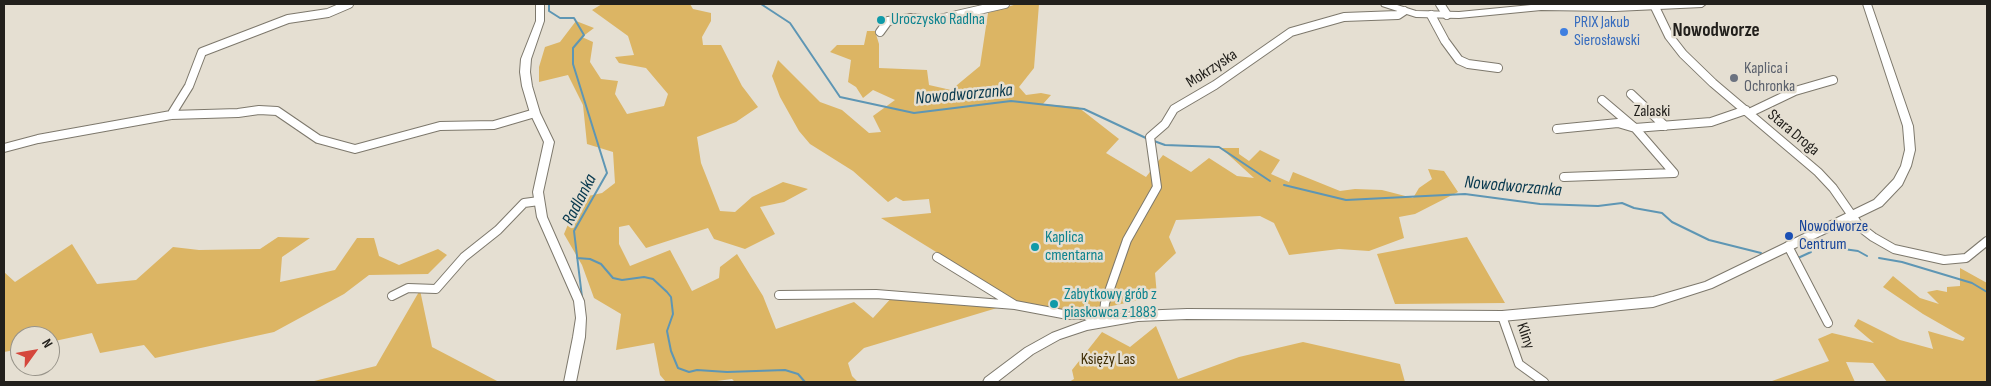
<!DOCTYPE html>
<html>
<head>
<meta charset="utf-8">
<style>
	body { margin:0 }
	#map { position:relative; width:1991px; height:386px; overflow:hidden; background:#e5dfd2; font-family:"Sofia Sans Condensed",sans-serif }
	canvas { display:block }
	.frame { position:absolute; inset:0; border:5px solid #22201c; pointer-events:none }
	.north { position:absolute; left:10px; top:326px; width:50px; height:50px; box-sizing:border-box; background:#e5dfd2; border:1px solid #979389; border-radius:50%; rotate:58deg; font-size:14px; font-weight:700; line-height:20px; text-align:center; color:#22201c }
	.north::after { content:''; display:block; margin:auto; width:18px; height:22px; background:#d5473c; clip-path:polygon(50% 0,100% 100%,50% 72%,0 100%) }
</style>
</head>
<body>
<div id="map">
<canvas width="1991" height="386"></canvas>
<div class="frame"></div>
<div class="north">N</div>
</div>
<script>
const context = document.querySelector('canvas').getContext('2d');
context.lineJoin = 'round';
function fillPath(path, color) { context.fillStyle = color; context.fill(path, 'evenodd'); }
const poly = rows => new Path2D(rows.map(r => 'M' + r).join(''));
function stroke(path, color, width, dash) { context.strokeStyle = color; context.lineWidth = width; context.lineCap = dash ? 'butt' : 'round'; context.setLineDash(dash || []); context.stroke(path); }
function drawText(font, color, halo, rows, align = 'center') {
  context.font = font + ' "Sofia Sans Condensed",sans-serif'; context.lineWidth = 5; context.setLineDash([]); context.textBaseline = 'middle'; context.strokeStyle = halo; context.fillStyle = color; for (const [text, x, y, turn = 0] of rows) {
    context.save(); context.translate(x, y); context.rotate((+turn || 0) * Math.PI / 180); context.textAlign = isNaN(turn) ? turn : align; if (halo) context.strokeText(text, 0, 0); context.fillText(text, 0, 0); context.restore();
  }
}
fillPath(poly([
	[602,4,690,4,693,9,711,13,711,21,702,37,703,45,721,45,742,86,758,107,736,122,697,137,701,163,720,211,735,212,752,197,783,182,808,189,784,202,760,207,775,234,745,249,714,239,708,228,646,248,629,225,619,227,619,244,630,266,670,250,692,291,719,278,720,267,737,254,763,296,776,329,854,302,873,318,894,295,997,308,864,348,848,363,852,376,858,382,735,382,732,379,709,382,666,382,660,375,654,343,616,350,621,314,594,298,582,265,564,234,579,198,602,193,615,183,613,152,587,144,583,105,568,75,539,82,539,67,545,47,560,42,576,21,594,28,582,37,593,42,590,62,601,79,618,81,615,94,627,114,664,106,668,94,646,68,619,63,615,57,634,55,628,36,592,10],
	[1017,4,1039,4,1034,68,1019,87,1026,95,1041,93,1051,95,1043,104,1078,107,1119,139,1106,153,1146,177,1163,155,1191,172,1209,158,1237,176,1254,178,1221,148,1239,148,1239,154,1249,161,1260,150,1280,160,1271,174,1289,182,1293,172,1340,191,1355,189,1382,190,1413,198,1419,188,1432,179,1428,169,1444,171,1458,192,1415,214,1399,217,1404,238,1369,251,1339,249,1289,255,1274,223,1260,216,1176,220,1169,237,1176,253,1155,273,1157,296,1076,314,1072,311,1063,312,1019,303,881,218,931,213,929,199,903,201,896,197,888,202,853,171,810,144,799,131,780,97,772,76,778,60,820,102,842,110,869,133,881,132,873,116,895,100,873,90,863,98,856,87,848,82,851,60,830,52,837,45,864,45,867,31,875,31,879,44,879,68,927,70,929,85,951,90,980,66,988,13],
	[278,237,310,238,282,257,280,282,335,270,357,238,374,238,379,256,399,265,438,249,447,255,428,274,369,275,344,294,274,332,155,358,144,345,100,353,92,333,50,342,50,336,20,336,20,349,4,352,4,272,15,282,72,244,97,284,136,280,173,247,199,250,260,249],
	[1467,237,1505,303,1395,304,1377,254],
	[1960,268,1987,283,1987,382,1887,382,1873,363,1846,362,1855,382,1772,381,1829,361,1818,339,1832,333,1874,343,1854,326,1858,319,1900,340,1933,349,1928,331,1963,341,1965,338,1923,314,1883,287,1893,276,1920,298,1939,304,1927,292,1937,290,1947,292,1947,287,1960,286],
	[420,290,432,347,499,382,310,382,376,366],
	[1156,326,1178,379,1239,357,1303,342,1400,364,1405,382,1069,382,1074,379,1072,370,1102,332,1130,347]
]), '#dcb564');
stroke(poly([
	[549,4,549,11,560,18,574,18,584,35,573,48,573,64,607,173,574,231,582,297],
	[761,4,790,23,840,97,914,113,1011,101,1084,109,1148,139],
	[1154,141,1165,145,1219,147,1270,181],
	[1284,185,1346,200,1465,194,1540,204,1598,206,1622,203,1634,208,1662,213,1672,222,1709,240,1761,253],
	[1817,250,1829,247,1858,251,1867,256],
	[577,258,590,259,601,264,613,278,622,280,644,277,653,279,667,292,671,297,673,314,667,331,671,351,678,368,689,372,697,370,727,372,785,370,798,374,805,382],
	[1798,258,1811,252],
	[1879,258,1902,262,1972,283,1987,292]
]), '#5e96b4', 2);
const street = poly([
	[1440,4,1447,15],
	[1655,7,1669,36,1683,54,1713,83,1818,172,1833,188,1860,227,1873,237,1894,249,1944,260,1966,258,1987,241],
	[1431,15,1445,41,1459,60,1468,64,1498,68],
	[880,32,888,21,911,18,935,20,1005,4],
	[1631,94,1665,126],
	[1749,113,1795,91,1833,80],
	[171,115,189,86,202,52,288,19,328,13,349,4],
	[1557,129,1618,123,1635,128,1711,122,1746,110],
	[4,148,38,139,171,115,238,113,259,110,277,111,318,139,355,149,440,126,494,125,535,113],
	[1564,177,1674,173,1635,128,1602,100],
	[1788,246,1828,323],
	[937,257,1015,305,1068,315,1086,315,1097,323],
	[779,295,876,294,1015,305],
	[392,296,408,288,436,289,464,257,498,230,524,203,539,201],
	[1502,316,1519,364,1544,382],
	[1103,322,1105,303,1127,240,1157,187,1150,137,1165,124,1174,109,1215,85,1291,32,1344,17,1398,15,1404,11]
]);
const secondary = poly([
	[536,4,544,4,544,21,531,59,530,72,532,86,540,113,554,142,543,192,547,217,584,301,586,318,585,337,576,382,564,382,573,337,576,318,574,301,537,217,533,192,544,142,530,113,522,86,520,72,521,59,536,21,536,4],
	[1381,4,1394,4,1416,11,1459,12,1541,4,1706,4,1702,7,1615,11,1541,10,1459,18,1416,17,1382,6,1381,4],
	[1863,4,1871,4,1913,126,1915,150,1911,166,1902,185,1882,206,1712,288,1653,307,1502,321,1187,319,1138,321,1087,330,1060,339,1033,354,997,382,983,382,985,378,1025,348,1052,333,1087,320,1138,311,1187,309,1502,311,1653,297,1705,282,1874,200,1894,179,1901,166,1905,150,1903,126,1863,4]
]);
stroke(street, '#7d786c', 10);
stroke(secondary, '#7d786c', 2);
stroke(street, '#fff', 8);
fillPath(secondary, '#fff');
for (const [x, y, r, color] of [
	[881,20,5,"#0f9aa8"],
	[1564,32,5,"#3f7fe0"],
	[1734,78,5,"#6b7280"],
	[1789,236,5,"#1a4fb4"],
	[1035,247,5,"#0f9aa8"],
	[1054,304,5,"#0f9aa8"]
]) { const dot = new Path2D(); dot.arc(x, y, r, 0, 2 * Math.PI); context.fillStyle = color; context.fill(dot); stroke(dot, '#e5dfd2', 2); }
drawText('16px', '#0d838f', '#e5dfd2', [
	["Uroczysko Radlna",891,20],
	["Kaplica",1045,238],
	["cmentarna",1045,256],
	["Zabytkowy grób z",1064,295],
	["piaskowca z 1883",1064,313]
], 'left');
drawText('16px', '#366cbe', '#e5dfd2', [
	["PRIX Jakub",1574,23],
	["Sierosławski",1574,41]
], 'left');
drawText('16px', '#22201c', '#e5dfd2', [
	["Mokrzyska",1212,69,-33],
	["Zalaski",1652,112],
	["Stara Droga",1793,133,40],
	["Kliny",1525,336,71]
]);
drawText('16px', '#5b616d', '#e5dfd2', [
	["Kaplica i",1744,69],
	["Ochronka",1744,87]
], 'left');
drawText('16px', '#164399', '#e5dfd2', [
	["Nowodworze",1799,227],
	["Centrum",1799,245]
], 'left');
drawText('16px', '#3c2a00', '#e5dfd2', [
	["Księży Las",1108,360]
]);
drawText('italic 18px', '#07384e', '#e5dfd2', [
	["Nowodworzanka",964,95,-5],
	["Nowodworzanka",1513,187,5],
	["Radlanka",580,200,-63]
]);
drawText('bold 19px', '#22201c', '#e5dfd2', [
	["Nowodworze",1716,31]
]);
</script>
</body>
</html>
